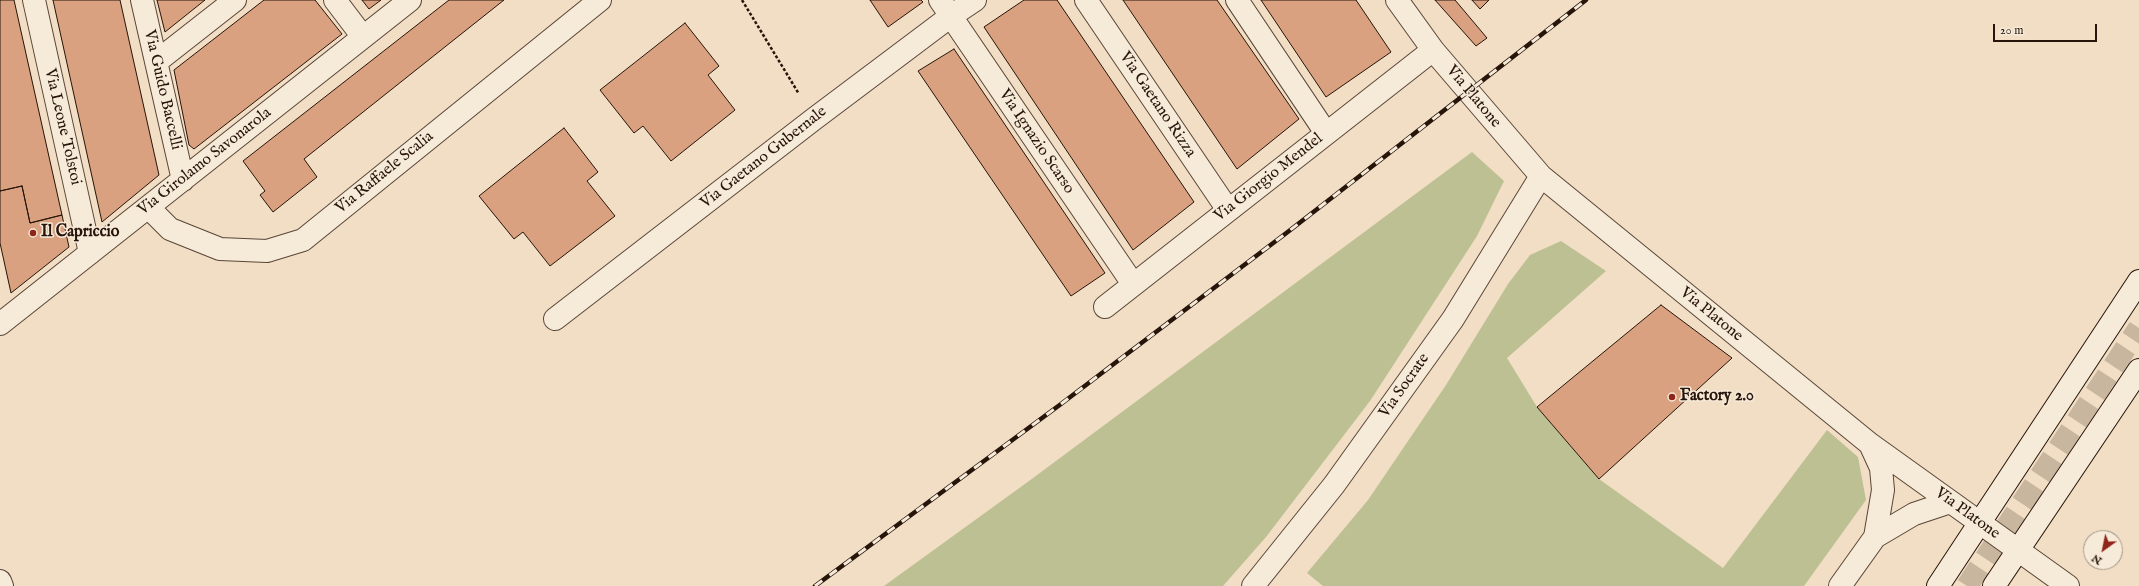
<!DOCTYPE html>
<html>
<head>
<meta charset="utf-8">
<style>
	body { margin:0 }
	#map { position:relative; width:2139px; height:586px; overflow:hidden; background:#f1dec4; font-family:"IM FELL English",serif }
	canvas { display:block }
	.north { position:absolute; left:2083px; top:530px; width:40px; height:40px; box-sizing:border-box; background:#f6ead9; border:1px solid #a39486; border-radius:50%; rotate:213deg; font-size:11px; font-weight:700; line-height:16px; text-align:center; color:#27140a }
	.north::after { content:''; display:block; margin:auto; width:14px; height:18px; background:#8f2418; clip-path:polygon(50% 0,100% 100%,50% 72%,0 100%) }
	.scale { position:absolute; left:1993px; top:24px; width:104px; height:18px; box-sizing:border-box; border:2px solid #27140a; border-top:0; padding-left:5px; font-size:12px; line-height:14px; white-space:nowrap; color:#27140a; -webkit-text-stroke:3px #f6ead9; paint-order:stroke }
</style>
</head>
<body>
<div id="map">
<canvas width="2139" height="586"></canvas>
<div class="north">N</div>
<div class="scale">20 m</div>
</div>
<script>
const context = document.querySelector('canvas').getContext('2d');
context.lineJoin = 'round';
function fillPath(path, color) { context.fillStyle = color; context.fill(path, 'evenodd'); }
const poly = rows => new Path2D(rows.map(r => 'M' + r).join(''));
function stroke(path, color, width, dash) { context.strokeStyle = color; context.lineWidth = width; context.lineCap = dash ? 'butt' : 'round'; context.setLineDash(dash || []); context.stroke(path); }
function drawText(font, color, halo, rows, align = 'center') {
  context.font = font + ' "IM FELL English",serif'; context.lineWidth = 3; context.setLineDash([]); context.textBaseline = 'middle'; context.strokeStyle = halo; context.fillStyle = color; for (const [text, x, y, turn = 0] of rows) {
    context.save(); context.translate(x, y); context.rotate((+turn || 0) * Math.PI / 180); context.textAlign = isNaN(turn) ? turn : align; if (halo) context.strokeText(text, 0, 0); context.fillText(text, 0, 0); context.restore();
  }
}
fillPath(poly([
	[1472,152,1504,181,1477,236,1370,401,1266,537,1223,586,884,586,1029,481],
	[1561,241,1606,271,1507,358,1537,407,1599,479,1723,568,1827,430,1858,457,1866,500,1804,586,1323,586,1307,573,1368,500,1446,385,1508,284,1530,255]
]), '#bdc092');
const building = poly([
	[0,0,14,0,62,215,30,223,22,186,0,191,0,0],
	[53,0,120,0,159,175,102,222,53,0],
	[157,0,205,0,165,32,157,0],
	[264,0,315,0,342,34,194,149,189,145,174,70,264,0],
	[362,0,381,0,369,9,362,0],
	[449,0,504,0,304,159,317,177,273,212,260,195,265,191,243,161,449,0],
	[870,0,921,0,923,2,888,27,870,0],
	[1024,0,1057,0,1194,202,1133,250,984,27,1024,0],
	[1123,0,1217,0,1299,119,1237,169,1123,0],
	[1261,0,1356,0,1391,52,1326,97,1261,0],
	[1435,0,1455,0,1487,38,1476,46,1435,0],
	[1472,0,1489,0,1480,9,1472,0],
	[685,23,719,66,708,75,735,110,671,161,643,126,634,133,600,90,685,23],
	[954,49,1105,273,1071,296,918,71,954,49],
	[564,128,598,172,587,181,615,216,550,266,523,232,514,239,479,196,564,128],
	[22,186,30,223,62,215,69,247,11,293,0,243,0,191,22,186],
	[1661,305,1732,358,1599,479,1537,407,1661,305]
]);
fillPath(building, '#d9a17f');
stroke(building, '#27140a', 1);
stroke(poly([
	[1967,586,2139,328]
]), '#c9b69f', 22, [22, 11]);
const street = poly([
	[34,0,90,253],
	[142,0,183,180],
	[335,0,363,37],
	[940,0,1133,284],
	[1086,0,1228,210],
	[1237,0,1326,133],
	[1397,0,1433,50,1541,176,1870,444,2068,586],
	[156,62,235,0],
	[148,207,170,229,220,249,267,251,303,240,600,0],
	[1105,307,1433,50],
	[555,319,814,119,951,16,975,0],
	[0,324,410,0],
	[1870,444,1881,468,1883,490,1875,537],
	[0,581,2,586],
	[1253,586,1334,485,1453,319,1541,176],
	[1840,586,1875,537,1914,514,1950,502]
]);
const secondary = poly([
	[1938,586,2139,281],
	[1994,586,2139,370]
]);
stroke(street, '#5a4638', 24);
stroke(secondary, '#27140a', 24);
stroke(poly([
	[742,0,799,94]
]), '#27140a', 2.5, [3, 2]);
stroke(street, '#f6ead9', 22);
stroke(secondary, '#f6ead9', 22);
const rail = poly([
	[815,586,1061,404,1289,231,1586,0]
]);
stroke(rail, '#27140a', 4.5);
stroke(rail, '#f6ead9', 3, [9]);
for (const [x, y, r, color] of [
	[33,233,4,"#8f2418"],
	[1672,397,4,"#8f2418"]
]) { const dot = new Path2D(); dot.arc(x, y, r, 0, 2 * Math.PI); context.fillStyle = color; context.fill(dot); stroke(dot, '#f6ead9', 1.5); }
drawText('16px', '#27140a', '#f6ead9', [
	["Via Guido Baccelli",162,90,77],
	["Via Platone",1473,97,50],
	["Via Gaetano Rizza",1157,105,56],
	["Via Leone Tolstoi",62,127,77],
	["Via Ignazio Scarso",1036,142,56],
	["Via Gaetano Gubernale",764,158,-38],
	["Via Girolamo Savonarola",205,162,-38],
	["Via Raffaele Scalia",385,173,-39],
	["Via Giorgio Mendel",1269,178,-38],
	["Via Platone",1711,315,39],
	["Via Socrate",1405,386,-55],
	["Via Platone",1967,514,36]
]);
drawText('bold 16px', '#27140a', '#f6ead9', [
	["Il Capriccio",41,233],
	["Factory 2.0",1680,397]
], 'left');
</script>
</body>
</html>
